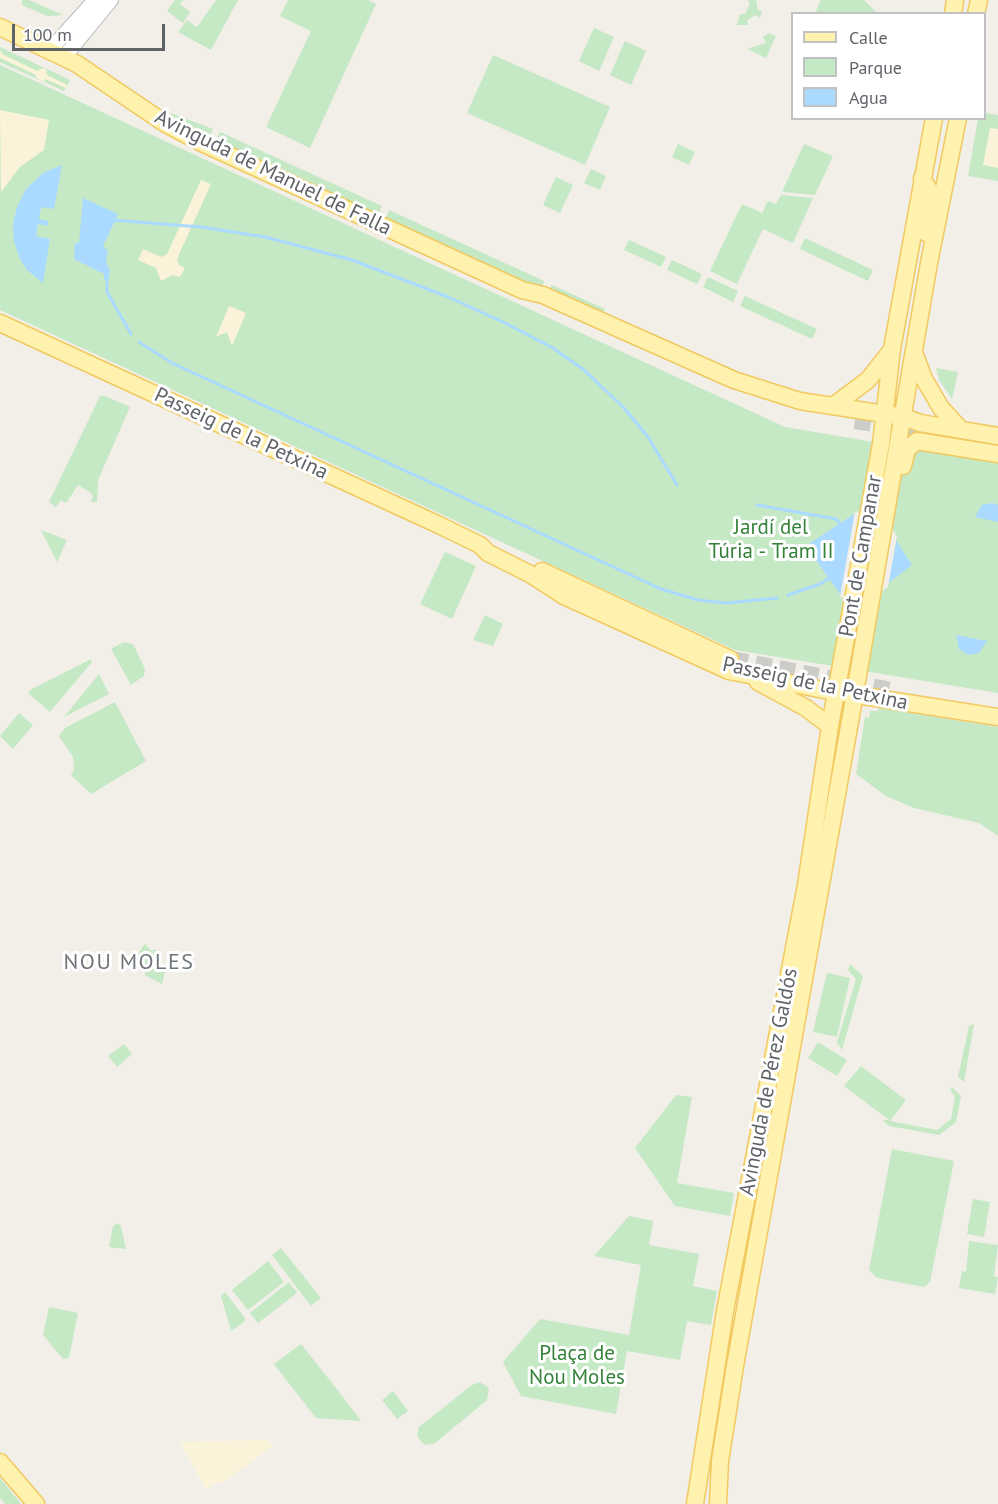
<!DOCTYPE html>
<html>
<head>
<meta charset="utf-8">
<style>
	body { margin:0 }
	#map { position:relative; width:998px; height:1504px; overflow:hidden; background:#f1efe8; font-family:"PT Sans",sans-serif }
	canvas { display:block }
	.legend { position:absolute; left:791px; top:12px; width:195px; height:108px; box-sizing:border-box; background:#fff; border:2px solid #bfc1c3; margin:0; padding:8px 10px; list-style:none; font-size:18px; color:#5f6368 }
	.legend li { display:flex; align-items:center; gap:12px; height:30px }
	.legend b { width:30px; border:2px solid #bfc1c3 }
	.scale { position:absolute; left:12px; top:24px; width:153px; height:27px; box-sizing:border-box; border:3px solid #5f6368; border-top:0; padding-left:8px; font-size:18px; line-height:21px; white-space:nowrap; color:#5f6368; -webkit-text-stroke:4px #fff; paint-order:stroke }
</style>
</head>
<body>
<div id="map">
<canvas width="998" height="1504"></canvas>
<ul class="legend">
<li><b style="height:8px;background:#fff2af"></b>Calle</li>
<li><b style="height:16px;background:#c5e8c5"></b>Parque</li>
<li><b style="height:16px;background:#aadaff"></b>Agua</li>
</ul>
<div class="scale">100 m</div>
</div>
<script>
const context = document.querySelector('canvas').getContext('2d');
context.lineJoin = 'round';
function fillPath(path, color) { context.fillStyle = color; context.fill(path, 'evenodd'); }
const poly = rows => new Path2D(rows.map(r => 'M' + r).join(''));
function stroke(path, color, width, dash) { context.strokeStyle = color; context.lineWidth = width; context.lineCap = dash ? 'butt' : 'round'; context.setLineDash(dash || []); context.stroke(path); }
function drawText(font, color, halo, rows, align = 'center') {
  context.font = font + ' "PT Sans",sans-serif'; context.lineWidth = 6; context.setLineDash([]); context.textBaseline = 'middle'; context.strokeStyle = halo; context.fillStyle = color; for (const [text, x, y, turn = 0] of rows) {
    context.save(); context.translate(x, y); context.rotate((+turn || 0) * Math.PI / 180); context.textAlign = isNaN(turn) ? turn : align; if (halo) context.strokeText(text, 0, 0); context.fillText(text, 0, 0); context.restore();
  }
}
fillPath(poly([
	[22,0,29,0,63,15,47,16,22,5],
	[175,0,183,0,180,4,190,12,183,23,167,11],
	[216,0,238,0,211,50,178,32,187,20,197,27],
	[288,0,368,0,376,4,310,148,266,127,311,31,280,16],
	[748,0,756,0,758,10,762,11,761,15,759,18,756,15,747,20,748,25,737,25,740,14,745,14,750,3],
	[821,0,864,0,877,13,815,13],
	[594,28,614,37,599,71,579,61],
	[769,33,776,36,766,58,747,49,766,43,763,37],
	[625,41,646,51,631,85,610,75],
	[0,47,70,80,64,91,0,62],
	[493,55,610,107,585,165,467,113],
	[0,65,785,427,998,463,998,693,735,650,0,310],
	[171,113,213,129,209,137,177,121,169,115],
	[985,113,998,115,998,181,968,176,978,119,984,118],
	[220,132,382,206,378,215,217,140],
	[678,144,695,152,689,165,672,157],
	[804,144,833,156,815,195,782,192],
	[591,169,606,176,600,190,584,183],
	[556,177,573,185,560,213,543,205],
	[781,195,813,198,793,243,763,229,737,284,710,271,742,204,762,213,768,201,776,204],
	[389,210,544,281,541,290,386,218],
	[805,238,873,270,868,281,800,249],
	[629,240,666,257,661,267,624,250],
	[672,260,702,274,697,284,667,270],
	[708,277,738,291,733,302,703,287],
	[552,285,605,309,601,317,548,293],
	[745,296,817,329,812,339,740,306],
	[936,368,958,372,952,399,939,380],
	[100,396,105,396,130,407,98,480,97,502,90,502,93,497,91,493,78,485,66,503,61,500,56,507,49,502],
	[41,530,67,540,57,562],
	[445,552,476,566,452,619,420,604],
	[485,615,503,624,493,646,473,640],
	[124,642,133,644,145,669,144,676,131,685,111,649],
	[91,659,92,662,50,712,28,693,32,689],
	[99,674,109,694,64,717],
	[115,702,146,761,91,794,71,775,74,769,73,757,59,736,65,728],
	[879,708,998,727,998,836,979,823,914,808,886,796,856,774,865,717,869,718,870,711,878,711],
	[19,713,33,725,13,749,0,736],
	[145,944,152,951,155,949,157,951,163,968,166,968,162,984,145,975,145,964,137,955],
	[850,964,863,976,842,1050,837,1042,856,979,848,970],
	[827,973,850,978,837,1037,813,1032],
	[974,1024,964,1082,958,1077,969,1026],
	[818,1042,847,1060,837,1076,808,1058],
	[124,1044,132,1054,117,1067,108,1056],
	[861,1066,906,1100,890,1121,937,1130,951,1119,955,1097,950,1089,952,1087,961,1096,956,1122,939,1135,889,1126,883,1120,889,1120,844,1086],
	[676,1095,692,1097,677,1183,734,1193,730,1216,675,1206,635,1148],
	[892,1149,954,1161,930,1282,924,1287,877,1278,869,1270],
	[973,1199,990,1202,984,1237,967,1234],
	[629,1216,653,1221,649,1245,699,1254,693,1286,717,1291,711,1325,687,1321,680,1360,627,1351,616,1414,521,1396,503,1362,540,1319,629,1335,641,1265,594,1256],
	[118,1223,121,1226,126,1249,109,1247,113,1226],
	[969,1241,998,1245,994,1276,998,1277,995,1294,959,1288,962,1271,966,1272],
	[281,1248,321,1298,311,1306,272,1255],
	[268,1261,284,1282,248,1310,232,1290],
	[289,1282,297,1293,258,1323,250,1313],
	[225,1292,245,1318,244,1322,231,1331,221,1296],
	[49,1307,78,1313,69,1358,63,1359,43,1335],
	[301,1344,343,1397,361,1421,316,1418,274,1364],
	[480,1382,489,1388,487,1400,435,1443,426,1445,421,1442,417,1435,419,1427,472,1385],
	[393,1391,408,1411,397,1419,382,1400],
	[0,1478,17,1499,21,1504,5,1504,0,1498]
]), '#c5e8c5');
fillPath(poly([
	[0,50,2,54,37,71,43,68,46,69,47,75,67,85,66,88,45,79,44,82,35,77,36,75,0,58],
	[0,110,49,120,44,150,20,167,1,192],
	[990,128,998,129,998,168,983,165],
	[201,180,211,184,177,259,179,265,185,268,180,277,172,275,161,281,156,268,138,260,143,249,161,257,167,254],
	[229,306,246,313,232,346,227,332,216,337],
	[258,1440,268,1440,273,1446,221,1484,218,1481,206,1490,181,1444,182,1442]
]), '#fbf3d9');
fillPath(poly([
	[62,165,54,209,41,207,39,219,48,221,48,226,38,224,36,236,50,239,43,283,27,270,20,259,14,241,13,223,17,207,26,189,43,173],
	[83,198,118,214,103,246,108,251,106,261,110,271,108,281,104,279,104,274,74,259,75,243,79,243],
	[992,503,998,505,998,522,975,517,982,505],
	[854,514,883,520,912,565,868,599,840,594,806,546],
	[956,635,987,641,979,653,968,655,959,649]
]), '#aadaff');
fillPath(poly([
	[855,511,884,517,897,536,888,587,869,601,840,597]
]), '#f1efe8');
stroke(poly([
	[111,220,201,227,265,237,352,260,448,297,505,323,553,348,584,370,624,408,648,437,677,485],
	[107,280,107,292,131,334],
	[139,342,172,363,661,589,698,600,726,603,777,598],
	[757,505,836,519,840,524],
	[788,595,820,584,829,578]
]), '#aadaff', 3);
stroke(poly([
	[855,421,998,444],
	[732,659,896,691]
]), '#ccccc8', 16, [16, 8]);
const tertiary = poly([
	[50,50,95,0],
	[64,57,111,0]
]);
const primary = poly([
	[953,14,955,0],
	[976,14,979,0],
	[0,27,77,64,166,124,202,143,522,290,543,295,734,380,800,401,904,417,920,423,998,436],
	[922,178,931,193,926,233],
	[0,323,439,525,480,545,488,553,530,574,564,596,729,671,819,689,998,717],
	[915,355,924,379,941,408,961,430],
	[833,406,868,380,890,352],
	[903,466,907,449,917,441,998,454],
	[542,571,730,659],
	[758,682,806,708,830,726],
	[0,1462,36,1504],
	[695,1504,725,1311,806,885,830,726,881,444,892,349,934,118],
	[718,1504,720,1461,735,1366,851,716,929,263,958,118]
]);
stroke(tertiary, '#b5b8bc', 16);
stroke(primary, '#f2c960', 19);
stroke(tertiary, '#fff', 14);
stroke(primary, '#fff2af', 16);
drawText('21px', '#5f6368', '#fff', [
	["Avinguda de Manuel de Falla",273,173,26],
	["Passeig de la Petxina",241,434,25],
	["Pont de Campanar",861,556,-80],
	["Passeig de la Petxina",815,684,12],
	["Avinguda de Pérez Galdós",769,1082,-79]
]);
drawText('21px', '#348238', '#fff', [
	["Jardí del",771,528],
	["Túria - Tram II",771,552],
	["Plaça de",577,1354],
	["Nou Moles",577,1378]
]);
context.letterSpacing = '1.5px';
drawText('22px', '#70757a', '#fff', [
	["NOU MOLES",129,963]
]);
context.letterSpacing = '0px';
</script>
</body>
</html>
